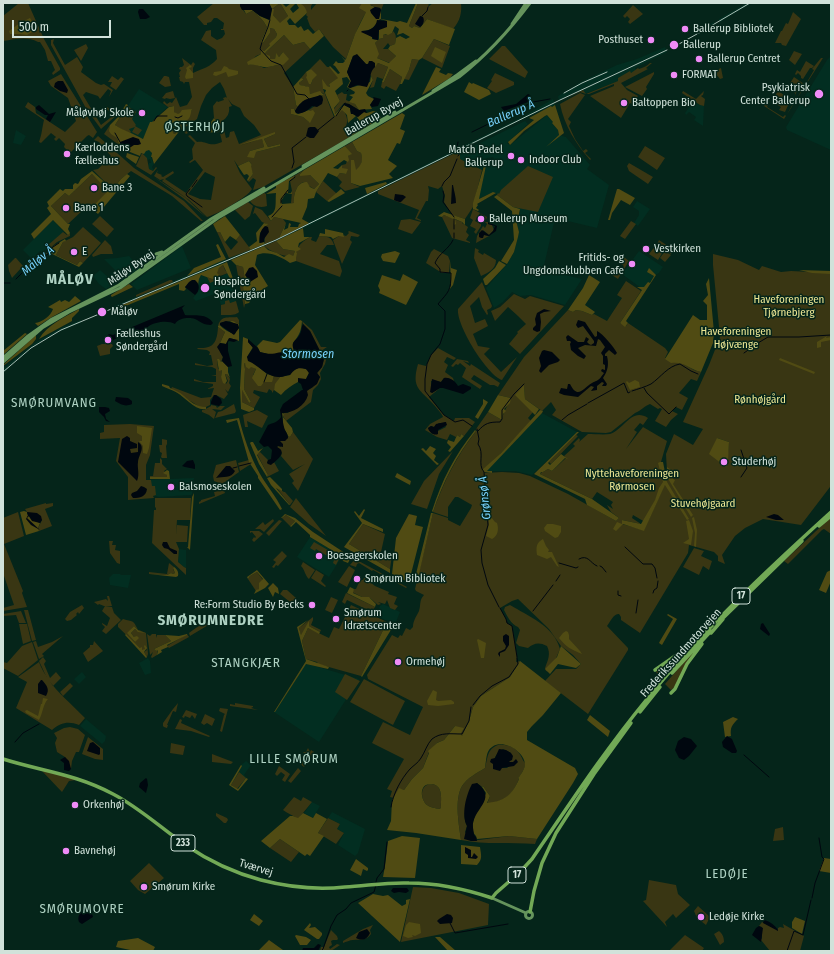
<!DOCTYPE html>
<meta charset="utf-8">
<style>
body{margin:0}
#map{position:relative;width:834px;height:954px;overflow:hidden;background:#05251a;font-family:"Fira Sans Condensed",sans-serif}
canvas{display:block}
.frame{position:absolute;inset:0;border:4px solid #d1e2da;pointer-events:none}
.scale{position:absolute;left:12px;top:20px;width:99px;height:18px;box-sizing:border-box;border:2px solid #d1e2da;border-top:0;padding-left:5px;font-size:12px;line-height:14px;white-space:nowrap;color:#d1e2da;-webkit-text-stroke:3px #05251a;paint-order:stroke}
</style>
<div id="map">
<canvas width="834" height="954"></canvas>
<div class="frame"></div>
<div class="scale">500 m</div>
</div>
<script>
const context = document.querySelector('canvas').getContext('2d');
context.lineJoin = 'round';
function fillPath(path, color) {
  context.fillStyle = color;
  context.fill(path, 'evenodd');
}
function stroke(path, color, width, dash) {
  context.strokeStyle = color;
  context.lineWidth = width;
  context.lineCap = dash ? 'butt' : 'round';
  context.setLineDash(dash || []);
  context.stroke(path);
}
function drawText(font, color, halo, rows, align = 'center') {
  context.font = font + ' "Fira Sans Condensed",sans-serif';
  context.lineWidth = 3;
  context.setLineDash([]);
  context.textBaseline = 'middle';
  context.strokeStyle = halo;
  context.fillStyle = color;
  for (const [text, x, y, turn = 0] of rows) {
    context.save();
    context.translate(x, y);
    context.rotate((+turn || 0) * Math.PI / 180);
    context.textAlign = isNaN(turn) ? turn : align;
    if (halo) context.strokeText(text, 0, 0);
    context.fillText(text, 0, 0);
    context.restore();
  }
}
const built = new Path2D(`
 M747,3H752L720,22L719,19Z
 M714,22L715,25L700,33L697,30Z
 M665,47L667,52L635,68L636,70L634,72L631,73L630,72L618,79L619,81L585,94L582,90L559,101L558,96L583,81L617,65L637,59Z
 M831,56V150L787,130L786,127L827,60Z
 M139,89L168,107L154,119L143,139L115,125Z
 M553,99L555,105L552,107L551,106L523,119L296,232L230,260L229,258L275,239L522,117Z
 M693,101L704,106L703,126L694,120L696,117L689,112L686,115L685,113Z
 M547,115L553,122L552,123L558,130L559,135L566,137L590,165L587,169L609,185L597,228L555,218L543,270L582,279L565,305L531,295L520,296L512,292L503,302L494,308L486,288L507,264L514,252L519,232L517,224L520,209L513,207L494,192L478,199L486,166L494,158L493,157L487,158L482,170L460,159V153L525,121L528,124L507,143L510,145Z
 M16,130L26,136L21,145L13,143Z
 M147,150H149L152,153L151,157L154,164L152,167L154,170L153,171L149,169L148,165L149,163H151L150,159L148,160L144,155V152Z
 M637,201L650,209L638,226L634,223L639,215V211L633,207Z
 M53,220L64,232L42,253L40,251L32,259L23,250Z
 M182,246L191,268L137,290L131,284Z
 M639,251L663,267L659,273L655,275L645,291L622,274Z
 M129,256L140,268L126,278L106,289L99,284L93,276L100,270L108,277L115,270L104,259L117,258Z
 M226,259L227,262L209,270L115,308L114,306Z
 M228,273L233,285L236,301L235,302L221,305L217,293L196,301L193,298L198,292L199,279L201,275L209,278L210,282Z
 M81,320L82,322L56,333L37,344L18,359L3,373L4,368L36,342L65,326Z
 M542,413L577,432L532,475L515,471H486Z
 M194,478L192,494L191,495L159,497L153,495L146,480Z
 M310,537L340,555L341,558L329,577L297,557Z
 M179,549L186,550V568L184,567L178,562Z
 M113,574H120L121,575H131L128,588L110,585L109,578Z
 M383,604L400,612L396,622L385,620L376,615L380,606Z
 M148,658L150,661L151,673L145,675L139,663Z
 M305,663L359,679L319,742L274,712Z
 M82,672L86,677L79,684L74,679Z
 M86,719L106,736L105,741L102,744L80,726Z
 M246,761L251,765L244,775L247,778L238,790L230,785L241,765Z
 M312,802L320,806L313,818L304,813Z
 M332,812L365,829L358,853L355,856L338,845L344,833L337,829L340,824L328,818Z`);
const green = new Path2D(`
 M19,3H28L44,39L60,68V70L53,75L52,73L55,70L51,61H48L45,50L40,42H38C27,36 16,39 3,41V16Z
 M214,3H240V6L246,14L252,11C259,15 263,20 267,27L261,41L263,43L270,33V28L274,29L277,34L276,37L270,44V45L261,54L256,56L248,65L255,64L264,68L281,64L283,52L279,57L276,54L275,60L270,59L265,54L266,52L284,35L293,45L304,42L310,49L284,73L293,87L296,105L298,107L295,111L294,109L291,114L303,117L309,122L310,112L309,110L323,100L322,96L324,94L321,92L310,94L306,86H303L300,85L299,83L304,79L301,78L306,72L311,84L313,79L311,69L309,70L320,59L327,67H329L339,78L329,84L330,87L323,86V89L334,117L342,109C347,115 349,121 345,128L350,137L263,187L253,190L256,180L253,178L249,182L248,181L253,174L250,166L252,165L249,161L238,166L234,160L240,173L252,189C248,197 216,215 207,217L189,200L162,181L164,179L160,180L154,176L158,170L157,173L162,175L161,176L163,177L173,171L174,173L165,179L186,193L203,170L195,160L190,163L189,162L193,159L192,149L195,143L188,136L190,135L197,142C206,140 209,148 222,142L220,133L224,130L226,138L229,137L230,132L234,131L239,144L261,135L254,125L244,116L240,108L232,104L228,99L232,106L229,107C230,113 227,118 222,121L224,129L216,133L220,125L214,118L213,106L217,101L218,102L224,100L223,98L226,97L227,98L224,89L220,82L212,88L206,95L201,106L197,119L184,128L188,133L186,134L181,129L180,124L175,134L173,133C171,122 182,118 191,112L192,109L177,115L174,112V106L168,107L163,103L164,101L167,104L170,102L172,103L176,97L180,107L187,105L192,97L189,82H185L184,84L183,82L180,81L179,77H180L179,73L181,70L179,69L180,67H182L184,65L182,58L191,65L193,62L195,64L193,68V73C204,68 210,67 217,59L216,50L201,40L206,31L211,30V36L217,40L222,38L225,34L224,30H221V29H223L224,23L217,18H214L211,22L207,23V25H204L197,17ZM275,134L264,139L268,147L280,144V146L256,152L250,151L264,147L262,138L239,146ZM205,172L215,177L211,200L200,199L188,194Z
 M280,3L288,16L280,24L273,15L272,9Z
 M299,3H313L311,6V10L317,3H384L381,10L380,8L375,7L371,5C359,21 353,40 346,59L333,47L319,29L315,32L310,26L307,18L308,17L306,15L307,13Z
 M418,3H429L428,7L433,3H461C462,13 460,21 453,29L427,19L423,24V17L420,16V27L422,26L420,28L414,26L412,28L409,26Z
 M633,5L643,14L630,24L628,22L630,19L627,16L625,18L623,16Z
 M793,12L801,19L786,46L782,45L781,43H775L781,31H782L786,23L788,24Z
 M393,31C397,35 396,39 395,44L390,46L388,43L383,49H388L396,56L390,63L377,58L375,43L379,39L383,38V35L392,33Z
 M54,39L53,43L65,65L77,57L83,67L81,72L96,83L101,85L104,84L113,90L109,97L111,91L108,89L100,99L98,96L86,92L83,95L101,125L114,115L106,109L107,107L118,114L101,129L87,110L51,45V40Z
 M434,39L450,46L442,68L422,58Z
 M86,44L88,48L81,61L74,50Z
 M502,46H505L528,72L525,78L489,59Z
 M794,51L802,54L795,65L789,60Z
 M821,58H823L784,119L764,106L766,103L768,105L767,107L783,117L785,115L786,116L794,102L790,101L785,112L779,110L781,107L776,104L775,105L776,101L773,99L778,91L793,101L797,99L803,87L800,85L795,95V93L787,88L794,77L804,84L807,82L814,70L812,69Z
 M412,59L419,60L409,80L404,79L409,70Z
 M806,61L814,66L812,68H810L803,79L801,78V76L798,73L796,75L795,74L797,70L800,72Z
 M378,63L388,67L383,79L377,77L374,87L370,88L373,80L370,74L372,69Z
 M650,63H652L646,68L648,69L621,83L627,90L638,96L632,104L630,103L621,118L590,96L614,86V84L589,94H586L580,92L559,102L583,90L586,94L618,81V78L630,71L631,73L638,68L639,69C644,67 647,66 650,63Z
 M721,68L723,78L720,79L715,73L714,74L712,73L711,76L710,73Z
 M390,69L402,77L400,84L396,91L386,86L384,89L381,87L382,82H384Z
 M654,72V74L646,87L647,89L642,96L625,87Z
 M495,73L514,82V85L496,93L487,88L492,81L491,80Z
 M61,74L97,132L93,138L89,135L87,136L70,153L64,147L65,144L59,138L56,141L54,139L56,137L51,133L41,143L39,142C42,134 42,128 44,120L25,107L28,102L35,107L36,113L65,132L76,121L68,98L51,86L48,81Z
 M112,76L118,80L121,77L124,79L116,90L110,86L112,82H108Z
 M164,76H166L169,77L171,86L165,87L159,83Z
 M173,91L175,98L170,99L166,98L165,99L162,98L166,93Z
 M683,91L696,99L704,91L703,95L701,96L705,99L704,106L700,105L682,93Z
 M342,92L344,94H347L346,100L355,104L359,110L349,104L344,103L334,115V109L340,101L337,95Z
 M580,93L585,95L568,119L571,122L569,126L575,139L583,151L586,149L588,151L585,153L591,159L590,160C576,144 564,125 560,104Z
 M129,106V107L136,112L132,119L136,125L135,126L142,130L138,135L132,132L135,127L129,129L131,132L130,133L124,131L115,125L127,107Z
 M110,125C109,134 113,133 117,138L119,145L104,134Z
 M98,136L134,168L184,201L203,221H201L172,196L131,171L121,179L111,191L110,187L93,170L98,169L111,156L99,142L94,140Z
 M352,142L357,151L361,153C366,170 352,167 351,183L360,187L345,191L339,186L342,182L337,177L340,173L346,174L342,168V165L346,164L348,156L351,154L345,146Z
 M645,146L665,158L657,170L638,157Z
 M142,153L147,158L149,169L153,171L156,167L157,168L151,175L136,166Z
 M455,153H460V159L482,170L473,207L465,219L452,215L444,202L445,196L442,186L438,189L428,186L429,190L428,201H426L417,218L421,220V221L415,219L419,210L378,194V191Z
 M629,163L653,177L648,184L629,171L627,166Z
 M528,166L553,177L538,212L513,207L497,195L498,193L499,194L501,190Z
 M304,170L300,174L310,175L319,184L314,189L303,182C296,186 293,195 294,203H291L292,191L290,181L295,178L294,176Z
 M92,174L109,191L91,208L90,207L86,211L84,209L68,224L51,206L65,193L69,196Z
 M154,177L186,198L207,218L183,198Z
 M323,181L337,194L327,201L316,192Z
 M264,193L266,194L267,206C261,208 254,207 250,201Z
 M248,202L253,206L250,216L245,220L235,210Z
 M255,207L262,210L271,221L274,217L283,219L286,223L279,238L265,244C264,240 266,228 267,224L262,222L255,213L253,214Z
 M473,209L487,217L486,220L479,217L481,214L480,213L475,221L481,224V226L476,234L474,232L476,229L470,226L473,220L470,218Z
 M444,215L462,222V223L468,227L466,232L469,235L466,240L470,242V243L452,238L442,217Z
 M100,216L114,229L107,237L92,224Z
 M410,219L421,222L412,234L398,229L401,220Z
 M631,221L636,224L625,239L620,236Z
 M485,222H488V224L492,225L494,230L489,235L483,230L484,235L489,236L476,243L477,236L483,226L485,228L487,224Z
 M83,227L101,243L83,263L80,261L77,265L56,255L63,242L73,237Z
 M349,231L360,235L358,237L351,236L350,240L352,242L342,264L333,240L339,236H344L343,235L346,236L349,233L348,232Z
 M63,232L67,235L70,233V236L57,242L48,250L47,246Z
 M217,232H220L225,242L231,250L238,242L236,240L240,235L249,247L250,250L229,258Z
 M319,236C328,237 331,236 334,245H327L320,254L339,261L342,271L340,277L296,261C294,249 300,243 310,237H312L311,240L316,242Z
 M105,240L111,246L113,254H101L93,257L92,255Z
 M659,240L674,250L671,254L657,244Z
 M276,241L283,249L295,251L293,256C282,257 272,252 264,246Z
 M656,245L664,250L658,260L649,254Z
 M475,248L479,250L478,252L483,255L484,253L496,260C496,269 488,273 481,276L474,258Z
 M434,249L448,256L450,261L449,273H442L426,263L431,252Z
 M665,251L671,255L665,262L660,258Z
 M46,253H48L28,269L27,268V264L29,262L37,260Z
 M713,254L738,260L759,270L762,266L781,272L791,271L831,273V483L830,487L801,525L763,519L745,528L735,536L722,555L725,564L718,561V556L714,552L689,545L688,553L640,633L621,620V617L619,614C613,614 611,621 607,626L628,648V650L588,714L545,681L556,669H576L581,664L573,655L561,646L549,629L518,599L512,601L500,608L506,619L507,623L512,626L517,656L516,662L520,661L510,677L481,696L473,707L469,721L462,737L461,733L455,726L444,740L437,743L429,752L423,768L412,779L404,790L399,789L394,798L390,797L392,791L387,789L404,759L372,743L383,722L410,735L423,707L368,679L367,675L392,635L398,638L400,635L402,636L406,628L410,630L413,627C413,621 416,617 419,611C421,605 419,600 424,595L416,591L415,589L433,513L448,518V520L460,526L471,508L472,505L458,497H455L448,507V517L433,512C444,481 456,457 476,431H477L476,429L488,412L502,420C503,411 508,406 511,398L498,395L524,357L568,310L573,312L576,310L582,311L592,315L594,314L607,321L622,298L617,295L626,281L641,291L620,323L626,326L628,323L665,348L668,352L665,358L680,362L694,370L701,372L697,381L691,379L679,393L688,398L682,410L676,407L672,411L678,414L671,420L666,427L655,421L662,409L660,408L658,409L650,404C644,406 641,411 635,413L611,432L606,433L582,432L552,415L556,410L551,402L542,411L525,399L524,386L516,395L533,412L528,418L531,421L501,453L483,470L485,473L502,472L519,473L530,476L568,494L616,521L619,518L611,512L607,505L613,509L611,505L613,502L597,492L592,499L540,474L542,472H543L548,469L552,471L566,458L564,456L575,446L573,444L579,438L580,440L579,442L588,434C594,434 604,435 610,434C624,430 631,407 648,418L643,425L640,423L634,430L637,432L626,449L643,427L667,441L661,462L664,482L645,522L633,515L632,518L641,524L622,520V524L644,530L665,484L667,472L666,454L674,434L693,445L703,429L683,422L709,365L720,337L713,265ZM717,438L729,442L727,464Z
 M624,257L629,261L618,279L612,275L619,266L622,268L624,266L620,263Z
 M15,258H16L23,266L12,278L9,271L8,265Z
 M223,265L225,270L228,273L220,276L219,279L210,283L207,277L212,279L219,268Z
 M236,265L243,267L245,281L243,287L245,304L244,308Z
 M170,280H172L173,282L136,297V295Z
 M482,282L492,306L491,308L487,310L488,314L487,315L482,307L479,297L470,306L475,323L485,319L488,326L473,334L478,346L490,348L484,354L501,372L517,357L502,380C487,375 456,325 458,309Z
 M514,294L525,299L530,296L564,306L520,354L509,344L518,333L517,332L526,324L518,316L508,307L495,321L491,311L500,307Z
 M229,300L230,303L236,301L239,312C235,316 227,315 221,315V305L225,304V301Z
 M237,317L239,320V324C232,320 227,321 220,323V325L218,326C221,315 228,318 237,317Z
 M302,321L312,330L321,347H327L321,351L324,359L327,356L325,364L320,373L321,379L318,385L313,390L311,402L286,421L283,416L284,414L283,413H288L308,389L312,388L320,377L317,373L322,367L324,359L310,331L303,324Z
 M218,327L225,332C221,342 216,346 223,357L221,362L217,359L218,369L222,370L221,377L226,384L228,381L227,384L228,381L225,374H227L230,379L229,383L231,386L228,392L225,389L228,394L224,399L216,395H214L210,400V405L206,407H200L171,389L172,387L201,398L211,397L214,388L207,389L213,386V384L194,381V379L203,382H216V376L211,375H216V369L212,367L195,365V363L207,366L213,365L211,355H209L210,352L207,350L197,349L198,348C214,349 217,342 218,327Z
 M102,344H112L113,346L110,349V354L100,356L97,346Z
 M438,348L456,358L454,360L447,357L444,362L448,365L445,372L453,378L454,381L448,378H444L441,382L431,381L432,393L440,388L429,397L444,415L454,421L455,418H469L475,422L464,436L461,434L460,437L457,435L456,437L450,434L447,440L437,437L425,430L430,424L443,417C441,412 438,410 435,406C420,389 411,389 418,364L426,366L431,355ZM439,423H444L446,427L432,434L428,428L431,426L434,427Z
 M457,359L468,361L469,363L463,361L470,366L471,364L500,383L498,387L494,385H490L474,375L471,379L482,386L480,389L462,377L466,368L460,363L458,365L456,364L453,367L451,366Z
 M245,363L256,369L253,375L263,382L273,379L274,376L280,377C276,382 275,390 272,393V391L269,389L267,393L254,390L253,393L260,397L254,408L242,402V389L249,403L251,402L244,389L245,370L244,364Z
 M234,404L236,411L235,413L215,418L218,412L222,411Z
 M211,405L216,406L217,408L220,406H225L221,410L212,409L216,412L214,419L209,415L202,412V410L210,409L204,410L211,406Z
 M257,410L268,416L262,428L247,421L248,427H245L243,415Z
 M130,424L154,426L150,455L146,465V480H151L152,486H155L156,495L153,496L154,498L128,500V477L116,461L120,438L100,439V433L104,432V425Z
 M293,432L313,459L298,491L292,483L294,481L289,474L305,464L293,470L281,456L282,453L277,447L278,446L281,447L280,441L288,438V436L290,437Z
 M576,435L578,436L551,464L549,462Z
 M162,439L167,440V444L166,446L167,458H162L161,457L162,453L160,452L159,445H162Z
 M453,451L439,474L427,509L411,504L424,481Z
 M260,452L268,460L267,463H274V462L279,471L267,477L268,475L257,454Z
 M160,458L162,460V464L167,469L164,471L167,475V477H150V476H153L155,463H160Z
 M236,460L239,472L222,484L214,481L213,476L216,465Z
 M249,460L251,464L240,471L238,463Z
 M276,487L284,492H285L293,501L290,505Z
 M224,490L225,493L199,504V502L201,501V500L215,496L214,492Z
 M155,498H191L190,520H177L176,535L177,525L188,526L187,542H176L179,549L178,562L184,567L186,568V575L152,543L154,510H156V508L155,507Z
 M296,498L326,536L309,524L290,507Z
 M46,503V504L53,503V506L45,509L52,526L39,531L38,528L42,520L27,512L25,509Z
 M18,512L24,536L4,544L23,591L22,593L27,607L3,611V608L14,605L3,573V518Z
 M286,515L295,521L290,526L282,518Z
 M831,517V534L824,529L822,530L788,564L784,561Z
 M273,519L274,521L264,532L260,529H255L263,522L265,525Z
 M279,520L282,521L269,536L266,533Z
 M363,524L385,534L381,552L392,555L390,569L349,544Z
 M250,531H259L263,534L254,542L252,540L254,537L255,538L256,537L252,532L250,533Z
 M109,541H113L112,545H116L115,550L120,551V564L117,563L110,553Z
 M314,542L340,557L336,565L333,563L334,560L316,549L315,551L310,548Z
 M694,548L704,551L701,556L712,561L709,570L703,566L699,575L683,567Z
 M282,551L287,556L278,566L276,565L274,568L272,567L276,562L273,560Z
 M355,559L407,587L406,588L373,570L372,571L359,563L357,564L356,567L350,565Z
 M303,562L315,570L309,579C305,576 305,570 301,566Z
 M169,563L174,567L173,569L175,573L173,574L171,573L167,575L149,574V572L167,574Z
 M349,566L355,570L347,587L338,582Z
 M316,570L324,575L321,581L326,586L325,587L311,578Z
 M257,572L263,580L259,584V589L256,591L248,579L250,576Z
 M364,578H365L375,586L389,592L388,594L397,597L394,604L398,606L395,610L390,608L387,600L385,604L378,602L381,604L378,605L370,598L362,597L352,592L354,589H356L360,580H363Z
 M283,590H287L296,598L293,602H290L280,594Z
 M346,593L375,607L372,612L347,600L345,604L342,602Z
 M107,596H109L112,606H104L99,604L98,605L94,602L106,599L108,601Z
 M331,597L338,600L332,613L325,610Z
 M82,605L84,608L79,614L78,612L76,614L77,615L71,620L67,621L65,619L70,612Z
 M351,605L387,622L361,676L318,664L317,662L306,659L302,641L308,628L329,638L334,627L339,629Z
 M510,605C528,616 554,626 560,649L550,672L546,671L545,668C548,660 551,654 547,646C539,642 534,643 528,648L519,646L516,643L520,630L518,627C511,624 507,616 504,610L505,607Z
 M105,606L112,607L114,613L121,620L106,634L102,631L105,627L102,624V623L107,626L110,618L102,611Z
 M24,610H28L36,640L32,641Z
 M21,611L26,623H19L16,615L3,616V614Z
 M218,617L220,618L190,636L189,633C198,626 208,620 218,617Z
 M313,617V620L311,625L321,630L320,632L309,626V623L301,636L299,628Z
 M123,619C133,622 133,619 138,630L134,626L128,633L135,642L136,637H134L131,633L135,629L137,631L139,630L146,633L148,654L147,657L144,652L147,650L145,647V650H142L118,627V624Z
 M19,624H27L31,641L23,644Z
 M147,634L150,636L152,634H156V638L157,635H165L171,641L154,649L156,651L159,649L157,652V655L152,658L151,657L153,652L150,655Z
 M187,634L189,637L169,648L167,646Z
 M63,636L42,654L44,656L39,659L33,642L36,641L38,647L52,642Z
 M699,637L661,679L657,675L656,670Z
 M94,641L103,651L88,662L83,653L90,647V645H93Z
 M32,642L38,660L18,676L3,668V662L7,663L22,646Z
 M699,645L676,686L671,690L665,684Z
 M43,657L46,661L44,664L50,678L56,672L61,678L53,686L46,676L39,661Z
 M39,662C48,686 68,700 85,718L79,725C69,721 61,722 52,730L16,708L27,682L18,677Z
 M345,674L360,681L347,700L335,692Z
 M364,679L405,701L393,725L350,702Z
 M70,683L73,686L63,696L60,692Z
 M178,703L176,712L173,711L167,725H168L167,728L164,727L163,726V723L173,709Z
 M235,703L253,706V707L251,708L258,710L230,706V704L235,705Z
 M220,708L228,709L222,732L220,731L224,715L225,714L219,711Z
 M186,710L197,714L195,719L192,715L190,718L185,716L184,718L182,717Z
 M205,714L215,719L212,726L207,723L204,725L201,723Z
 M180,719L182,720L181,723L210,736L209,737L191,731L175,729Z
 M70,727L78,729L85,735L79,752H76L72,761L71,769L65,757L57,752L55,743L57,738L54,733L64,728Z
 M88,737L103,749V760L95,759L82,754Z
 M171,743L185,746L183,755L170,753Z
 M498,745C509,744 517,748 522,758C522,759 525,763 525,763C526,767 521,775 518,778L519,779C512,796 505,801 487,804L490,796L483,786L482,787L477,783C471,796 460,812 467,826L465,832L471,841L509,836L537,839L535,844C510,842 486,845 461,840C459,825 454,800 462,786C467,778 477,773 485,768C488,757 487,749 498,745ZM503,749L511,753L509,762H513L507,768H502L493,766C493,758 497,753 503,749Z
 M308,748L310,752L311,750L314,752L304,767L299,763L305,754L303,752H306Z
 M212,754L233,762L231,764L212,762Z
 M279,766L290,774L285,782L282,780L285,775L281,772L277,776L275,774Z
 M298,768L301,771L291,783L288,781Z
 M42,771L60,774L76,780L69,781L62,792Z
 M239,772L246,778L237,789L231,785Z
 M433,784C443,787 441,798 441,807L440,809C435,808 431,808 427,805C422,801 419,789 427,785C428,784 431,785 433,784Z
 M294,797L301,801L303,797L312,802L298,819C293,815 288,814 283,810Z
 M216,813L227,818L228,820L226,823H224L216,816Z
 M328,818L340,824L337,829L344,833L336,844L318,833Z
 M783,827L784,840L773,841L775,829Z
 M280,839L299,852L291,862L270,848Z
 M149,863L164,878L145,894L138,890L130,881Z
 M649,880L676,885L678,894L690,905L676,918L673,914L665,922L667,927L643,901L646,900Z
 M413,887L431,888L459,893L489,904L488,925L401,942Z
 M698,906L710,917L706,925L697,918L694,911Z
 M762,922L778,930V928L780,927L784,928L783,924L804,936L800,951H770L761,940L762,938V927L759,926Z
 M373,925L370,930L371,934C366,941 361,939 353,940C350,940 346,942 343,943V941L363,929Z
 M331,930L337,936L338,939L337,940H333L331,941L332,945L329,947L330,949L337,944L340,945L331,951H320L321,947H324Z
 M719,931C723,934 724,938 724,942L720,945L714,934Z
 M685,935L704,948L702,951H669Z`);
const forest = new Path2D(`
 M269,3H282L286,7L291,3H293L295,4L290,9L293,13L299,8L296,3C302,3 306,7 307,13L295,24L290,18L287,21L289,25H295L298,28L301,26L304,31L308,29L313,34L319,29L324,36L310,49L304,42L293,45L284,35L266,52L265,54L270,56V59H275L276,53L279,57L283,52L289,59L283,65C276,64 270,68 264,67C257,66 256,64 248,65L247,62L261,54V50L264,51L270,45L269,44L276,37L277,34L274,29L270,28V33L263,43H261V41L267,27C263,20 259,15 252,11L246,14L244,10H252L260,16L269,20L272,9ZM280,3L288,16L280,23L273,15L274,9H272Z
 M362,3H371L370,5L375,7L372,9L379,18L381,10V19L397,22L400,21L407,23L416,3H418L409,26L412,28L414,26L420,28L427,19L455,29L449,45L434,39L422,58L419,60L412,59L409,70L402,84H400L402,77L390,69L384,82H382L388,67L378,63L375,67V63L366,64L357,55L353,56L347,72L351,81L348,87L350,88L370,82L371,76L373,80L366,93L368,96L374,99L370,105L372,109L359,110L355,104L349,102L353,97L349,95L354,94L355,92L347,87L350,81L347,77L342,78L343,84L335,91L340,101L334,108L335,114L344,105L350,108L351,114H353L356,116L348,123L347,115L342,110L335,117L325,93L326,90L323,89L322,79L327,86L330,87L329,84L338,78L329,67L330,66L338,74L340,73L335,66L333,65L336,61L338,63H343L345,61L341,56L345,60L346,59L355,34L366,12L359,8ZM380,19L387,21V23L379,30V39L383,38V35L386,34L388,35L392,33L395,26L399,29L397,35L403,33L410,37L406,39L400,36L396,38L395,44L390,46L388,49L396,56L389,63L377,58L379,54L375,43L378,40L372,39V37L362,31C372,31 375,26 380,19Z
 M30,18L35,27L32,32L27,35L19,34H10L9,31L20,23Z
 M435,47L446,52L442,63L431,56Z
 M190,65L192,67L189,68L193,73V78L186,79L185,77L187,70L186,68Z
 M224,66L227,67L229,69L238,71V74L236,75L228,77L226,72L216,76L213,75L214,72L221,71Z
 M436,67L441,69L439,72L446,75L448,73L453,74L450,78L422,95Z
 M311,69L317,75L313,79L311,84H309L306,77L307,76L306,72L309,70Z
 M301,78L304,79L299,83L300,85L309,87L310,94L320,91L324,95C315,98 303,98 298,107L296,105L293,87Z
 M469,82L472,84L473,83L489,90L491,94L479,100L464,92Z
 M126,104L128,105L115,125C124,131 133,133 143,139L150,122H152L169,107L174,106V112L178,114L180,113L182,110L192,109C190,115 191,119 184,122L180,120C173,124 172,126 173,133L175,134L177,131L176,128L180,123L181,129L154,164L152,157H151L152,153L149,150L146,151L144,154L141,153L140,156L125,150L119,145L117,138L111,134L109,131L110,125L118,117Z
 M555,105L564,133L546,147L559,135L558,130L552,123L553,122L547,115L545,116L524,131L510,145L508,142L534,120L529,118L551,106L552,107Z
 M291,109H294L296,113L298,114L309,110L310,111L313,110L315,113L310,123L303,117L291,114Z
 M373,111L378,112L381,118L351,136L357,126L361,123L357,117L364,112L367,113Z
 M402,113L405,115L400,129L405,131L400,144L397,143L388,160L397,166L389,174L393,178L360,186L351,183V160H354L356,170C362,164 363,161 361,153L357,151L352,142Z
 M214,118L222,129L216,132V133L208,132L205,130Z
 M275,132V134L264,139L268,147L280,144V146L256,152L254,158L247,157L250,151L264,147L262,139L239,145Z
 M345,146L352,154L348,156L349,160L348,162L344,160L333,168L338,169L342,165V168L348,169L346,174L340,173L337,177L328,173L316,192L314,198L308,199L307,207L302,219L309,223L279,238L286,223L284,230L288,228L289,223L291,224L290,227H298L299,224L301,223L274,217L271,221L268,216C278,213 275,203 276,193L266,194L276,188V185L294,176L295,178L289,181L288,193H291L292,191V194L286,193L281,201L282,204L294,203C293,195 297,181 307,182L310,187L314,189L319,184L310,175L300,176V174L304,170Z
 M127,153L139,157L136,164L126,157Z
 M249,161L252,165L251,166L253,174L248,181L247,180L249,176L247,174L244,175L238,166Z
 M484,166H486L479,199L493,192L496,193L477,204L478,205L476,208L479,210L478,211L473,209V203Z
 M92,171L110,187L111,191L121,179L127,174L130,176L98,214L91,208L108,191L92,174L69,196L65,193L51,206L68,224H70L68,229L70,233L68,235L53,220L34,239L31,234L51,214L47,208L49,206L47,202L60,189L63,191L65,189H73V185L75,183L78,184L81,179Z
 M386,182L387,184L367,194L365,188Z
 M341,189L345,193L329,202L327,201Z
 M617,189H619L635,198L630,205L621,200L612,213L610,220H608Z
 M497,195L513,207L520,209L517,224L519,232L518,237L514,252L507,264L501,261L514,240L512,211L494,197Z
 M444,212L465,219V225L462,222L455,219L456,224L454,225L453,219L444,215L442,217L438,216Z
 M225,216L240,235L236,240L230,236L225,242L220,232H217L213,224Z
 M264,223L268,224L260,233L259,243L264,242L265,244L250,250L249,247L257,241L256,233Z
 M303,228L304,237H310L299,243L298,247L301,249L296,252L297,253L296,258V261L290,263C282,257 267,250 257,255L255,265L268,286L255,294L249,303L245,304L243,287L245,281L243,267L236,265L231,260L264,246L268,250L277,253L284,257L289,254L293,256L295,251L283,249L276,241Z
 M325,229L343,233L344,237L339,236L333,239L331,237L319,236L320,233L325,234Z
 M65,239L66,241L63,242L56,255L77,265L80,261L83,263L79,267L48,252L52,247Z
 M218,244L226,259L187,276L194,268L221,257L216,245Z
 M395,251L400,253L395,263L383,261L381,257L382,254Z
 M450,261L451,268L457,270L453,285L449,290L451,285Z
 M499,261L506,265L487,285H485L483,279L495,268Z
 M227,262L235,284L233,285C230,278 226,271 223,265L219,268L217,273L219,275L217,278L212,279L201,275L199,279L198,285L197,282L185,287L186,289L184,291L179,290V284L116,310L115,308Z
 M649,268L656,275L626,321L628,323L625,327L620,323L642,290L637,287H644L648,282L650,283L654,276L647,272Z
 M799,270L831,271V274L812,273Z
 M403,274L418,282L406,305L379,293L380,290L378,286L382,275L400,281Z
 M589,275L600,282L585,305L595,312L592,315L582,311L576,310L573,312L568,310L583,288Z
 M709,278L714,332L713,343L701,372C689,369 684,361 671,363L665,359L693,315L700,320H707V305L703,301L708,295L706,284Z
 M129,284L133,287L112,297L111,296V295Z
 M75,296L81,301L52,317L38,326L35,323C42,322 51,316 53,309L48,307L60,300L61,302L65,300L69,302Z
 M79,309V311L72,318V321L39,339C47,325 65,317 79,309Z
 M300,320L302,321C301,331 300,334 293,343L294,354H268L260,352L257,346L263,340L277,343L280,342Z
 M230,321H233L239,324V341L230,338L228,340L226,344L220,343L225,332L218,327V326L220,325C223,329 230,333 235,334L236,331L239,328L238,325L233,323Z
 M25,333L27,334L3,355V351Z
 M36,335V339L32,344L3,366V365Z
 M827,336L826,338L831,337V340L821,342V347L817,348V342Z
 M243,337L248,339V342L253,347L247,357L267,374L274,376L272,382H264L261,386H258L252,378L256,369L251,367L249,369L246,367L245,363L244,364L245,369L244,389L251,402L249,403L242,390V402L254,408V410L249,412L241,409L240,388Z
 M780,358L815,372L814,374L779,360Z
 M217,359H219L221,362L222,361L228,367V372L230,378L227,374H225L227,381L225,384L223,383L221,377L222,370L219,371Z
 M300,367L308,370L309,373L306,379L298,380V382C292,385 286,389 281,395L274,390L275,384L280,377L290,375L292,371Z
 M635,380L639,382L640,387L630,390L626,382L627,381L629,383Z
 M162,384L169,386L170,388C174,390 180,392 184,396C190,401 196,407 206,407V409C195,411 185,397 176,392C172,390 166,388 162,386Z
 M524,385L525,399L539,409L535,415L515,395Z
 M498,395L511,398L510,403L504,409L506,411L503,414L502,420L488,412Z
 M483,399L488,402L478,419L475,417L483,404Z
 M540,410L543,411L542,413L487,471H492V473L484,472L482,470L501,453Z
 M282,413L284,414L283,417L292,428L293,432L290,437L288,436C287,433 284,429 283,426C283,422 283,417 282,413Z
 M239,418C244,438 250,456 260,474C267,486 276,496 282,509L280,510L258,478V476L249,462L237,420L227,423L226,420Z
 M137,426L152,428L149,448L147,454L143,453V446L139,441H142V436L137,433Z
 M475,430L476,431C456,456 443,482 433,512L432,511C442,480 454,456 475,430Z
 M577,432H579L548,463L550,465L561,454L568,459L565,458L552,471L548,469L543,472H541L540,474L592,499L619,518L616,521L587,505L585,499L534,474Z
 M461,434L464,436L450,452L448,451L451,447L447,443L448,440L454,442L457,435L460,437Z
 M717,438L729,442L728,462L726,467L709,454Z
 M251,442H253L258,451L263,448L257,455L268,475L267,477L259,464L250,443Z
 M430,446L436,449L433,453L436,456L434,460L439,464L437,465L421,449L423,448L426,451Z
 M660,462H663L667,482L689,519L687,520L665,485L644,531L623,524L616,531L613,529L617,522L622,524V520L641,524L655,500L659,488L663,482L658,463Z
 M667,467L671,470L668,476L675,480L673,484L693,515L691,517L667,477Z
 M167,470L169,471L170,479H150V477H167V475L163,473Z
 M397,473L411,481L410,485L395,477Z
 M270,477L282,489V491L276,488L290,505H289L271,485L267,478Z
 M194,493L190,550L187,547H188L192,497Z
 M364,509L365,510L361,518L383,529V532L363,524L349,544L390,569V573L344,547L362,523L354,512L355,511L359,516Z
 M24,511L27,512V514L31,519L40,523L38,528L39,531L26,535L20,512Z
 M431,513H433L417,583L414,582Z
 M285,514L295,518L313,532L351,557L348,563L343,561L340,555L310,537V535L296,522L291,527L290,526L295,521L286,515L282,518H281Z
 M409,514L417,516L415,525L423,527L411,574L408,582L392,574L396,538Z
 M491,517L495,522L497,523C499,529 498,536 492,539L486,536L489,524L488,518Z
 M694,517L697,530L696,547L694,546L695,533L692,518Z
 M689,520L693,531L691,545L683,543L689,539L686,521Z
 M547,524H553L561,526V532L558,537L555,538L545,531L544,528Z
 M543,539L546,546L549,550L548,552H552L559,567L557,566L551,557L547,559L537,555C536,547 536,543 543,539Z
 M174,567C177,569 179,572 178,576L176,577L149,574L167,575L171,573L173,574L175,573L173,568Z
 M257,570L269,584L265,588L254,594L256,590L259,589V583L263,579L257,572L250,576L248,579L247,577Z
 M831,570V581L826,593L819,590L827,572Z
 M273,583L278,588L279,594L275,592L273,597L268,588Z
 M350,587L354,589L353,593L362,597H369L376,604L375,607L347,593Z
 M668,614L677,619L662,645L659,643L660,641L673,619L667,615Z
 M308,620L299,628L301,635L309,621V626L320,632L319,634L308,628L302,641L306,659L329,667L328,669L306,664L275,712H274L306,661L297,627Z
 M387,622L394,625L362,677L361,676Z
 M134,626L139,631L146,633L138,632L135,629L131,633L134,637L137,636L139,638L135,642L127,633Z
 M566,631L568,632L569,635V639L580,651L582,654C572,650 566,647 559,638L563,633Z
 M126,634L140,648L142,647V650L145,649L144,646L145,645L147,648L144,652L147,657L146,658L125,635Z
 M187,634V635L167,645L168,647L161,650L162,652L157,655L158,650L156,651L154,649L171,641L165,635L179,636Z
 M478,639L486,643L484,658H481L477,640Z
 M561,646L581,664L576,668L558,664L550,674L545,669L557,657Z
 M520,661L561,693L543,715L532,726L527,732V740L575,768L578,774L573,783L537,839L509,836L477,839L476,836C466,826 481,804 486,793L482,787L483,786L490,796L487,803C505,801 512,795 519,779L518,778C521,775 525,768 525,764C524,750 499,736 489,750C486,754 486,763 485,768C477,773 467,778 462,786C454,800 459,825 461,840L416,833L387,830L391,821L392,800L399,788L404,790L412,779L423,768L429,753L428,751L437,743L444,740L455,726L464,728L461,733L462,736L469,721L473,707L481,696L510,677ZM433,784C443,787 441,798 441,807L440,809C435,808 431,808 427,805C422,801 419,789 426,785C428,784 431,785 433,784Z
 M433,690L437,692L436,700L438,701L451,700L454,702V704L438,706L428,705L427,701Z
 M43,698L48,699C43,704 43,713 39,720L26,713L25,711L27,710L38,716L41,704H42Z
 M590,715L610,731L608,737L587,720Z
 M733,717L738,719C732,725 730,727 731,736L725,737L723,722Z
 M241,765L242,766L231,785L238,789L246,778L248,779L238,791L229,785Z
 M303,813L313,818L316,813L327,819L318,833L324,836L310,856L307,854L305,856L280,839L270,848L261,841L290,816H293L298,818Z
 M402,836L420,838L415,878L383,877L385,866L388,841Z
 M461,845L480,847C481,855 483,859 477,865L461,864Z
 M824,858L831,859V873L819,871Z
 M356,859L368,868V870L367,871L363,869L361,876L350,870Z
 M373,894L383,896L388,895L402,906L406,904V900L410,899L400,942L358,903Z
 M254,914L263,921L259,926L250,920Z
 M795,917L805,921L802,934L792,928V922Z
 M409,922L420,924L421,933L415,936L412,935L413,937L408,938L403,936L406,925Z
 M310,923L311,925L309,928L315,927L322,933V935L319,939H317L304,930Z
 M296,935L306,937L311,940L307,945H300L295,936Z
 M435,937H440L456,951H448Z
 M138,938L155,947L153,951H135L116,947L118,941Z
 M269,940L283,950V951H258Z`);
const water = new Path2D(`
 M240,3H269L272,9L270,20L260,16L252,10H242L240,6Z
 M375,7L380,8L381,10L379,19H376L371,13L370,10Z
 M139,9H143L150,17L146,19H140L138,12Z
 M420,16L423,17C425,21 423,25 420,27L415,24Z
 M377,20L387,21V27L379,30L378,40L373,39L372,37L361,32L362,31C369,31 376,28 377,20Z
 M357,54L366,64H368L369,61H372L375,63V67C369,72 371,80 367,87L357,85L350,88L348,87L351,81L347,72L353,56Z
 M58,81H63L68,90L67,93L60,91L54,87L55,83Z
 M528,94L530,95L532,98L528,102L504,111L501,107L516,104Z
 M320,95L322,96L323,100L322,104L317,107L312,106C309,110 301,115 296,113L295,111C297,108 298,105 301,103C305,98 314,98 320,95Z
 M373,97L381,99L378,106L372,107L370,105L374,99Z
 M344,103L349,104L359,110L365,109L367,113L364,112L358,117L353,114H351L350,108L344,105Z
 M39,105L49,114L56,112L50,122L46,119L48,115H45L36,109V107Z
 M310,127H315L319,131L314,138H310L306,136L308,128Z
 M133,137L139,139L141,144L138,145H134L128,149L120,145V142Z
 M452,185H453C454,191 456,197 456,203L451,204Z
 M395,194L403,195L406,197C400,202 403,204 394,200Z
 M488,222L497,226L496,231L489,236L484,235L483,238H481L479,237V233L482,230L489,235L493,231L495,226L488,224Z
 M265,226L268,227L269,232L264,239V242L260,243C259,237 260,230 265,226Z
 M253,267L257,271L258,277L250,282L245,275L249,268Z
 M192,280H195C200,284 200,291 195,295L185,287L189,282Z
 M185,305L182,308L185,315C195,316 207,313 213,323L211,325C204,325 201,322 195,319C189,317 178,318 175,324C168,320 155,322 149,326C147,327 146,329 145,331C138,329 116,337 111,342L107,336L109,334L113,335Z
 M544,309L551,311L544,312L540,314L541,322L540,331L537,332L533,330V328L536,325L535,319L537,313Z
 M578,320L585,322L595,337L597,336V331C603,334 614,347 617,353L615,355L609,350L605,354V356H607C609,364 608,371 603,378L607,384L606,386H602L604,383L602,382L597,386V390L591,391L594,387L591,386L578,397L564,395L559,393L561,388L567,389L568,384H570C578,400 583,388 592,383C600,379 598,381 604,373L601,371L602,369L605,370V365L603,364V356L601,353L605,347L600,340L598,339L596,346L585,345L578,348L586,356L584,359L578,356L571,350L570,344L571,342L570,341H567L566,337L568,335L578,342H584L586,337L589,339L587,342L589,344L591,345L594,343V341L583,326L578,328L576,325Z
 M226,321L238,324L239,328L234,335L220,325V323Z
 M303,324L310,331L324,359L322,367L317,373L320,377L317,384L307,391L308,395C305,406 293,413 282,413C282,417 283,423 284,427C285,432 288,433 288,438L285,441H280L283,444V447L278,446L277,447C288,452 277,460 271,465L268,464L267,463L268,460L271,459L272,450L268,446L264,447L259,442L268,425C273,423 278,422 281,417L280,410L283,404L302,390H303L301,384L298,382V378L306,379L309,373L306,369C297,367 295,369 290,375C287,375 283,377 280,377C267,378 259,365 248,361L247,357L253,348L248,342V339L258,348L260,352C273,356 277,352 289,351L292,354H294L295,352C289,341 296,342 300,334C302,331 301,327 303,324Z
 M229,338L238,340L234,342L229,341L228,342V351L232,366L228,367L222,361L223,357L217,347L220,343L226,344Z
 M544,350L552,352L560,360L558,362L549,365L541,373L539,371L541,366L539,358L542,351Z
 M444,378C450,377 455,381 458,386L463,384L471,387V389L463,394L443,388H440L432,393L430,392L432,379L441,382Z
 M214,395H216L221,399L222,403L219,406L211,404V402Z
 M116,397L128,398L132,401V404C125,407 122,405 115,401Z
 M105,407L109,408L110,411L105,414L106,419L110,422L106,421L104,417L99,412V407Z
 M445,422H446L447,425L438,430V434C434,436 429,432 428,428L431,426L434,427L436,424Z
 M127,436L130,438V441L137,444V448L130,449L131,453L138,452V442C146,447 139,454 138,462C137,468 140,474 137,481L118,462L122,439Z
 M193,460L195,465V469L185,467L182,466L187,461Z
 M226,466H230L235,471C231,479 223,476 216,478Z
 M141,486L144,487L147,489C146,497 140,498 133,498L131,495L132,493L137,491Z
 M27,512L37,513L41,516L42,520L40,523L32,521L29,516L27,518L40,530L31,525L26,519L28,515Z
 M774,514L778,515L784,520H776L766,517Z
 M163,542H167L170,548L177,551V554H174L168,549L164,548L162,545Z
 M763,623L770,634L769,636L760,629L761,624Z
 M506,634L509,636V645L505,651L500,653V657L498,654L499,652L505,649L506,646L503,641V636Z
 M41,680H42C47,686 50,689 46,696L38,693V684Z
 M727,736L732,739L737,751L736,753H732L723,747L722,742Z
 M684,737L691,739L697,746L689,756L684,760L679,758L675,750L678,741Z
 M93,742L100,748V754L99,755L87,751L90,743Z
 M499,749L506,750L511,753L513,756L512,760L510,761L509,762H513L516,759L518,762L514,766L502,768L500,771L493,769V764L490,762L491,759L495,758Z
 M65,757L69,761L71,769L69,771L64,770V763L60,760Z
 M146,778L147,779L148,785L146,793L139,787L140,783Z
 M477,783C499,800 471,809 473,828C474,832 473,834 476,837L477,841H471L464,839L467,826C461,815 466,795 472,784Z
 M465,847L471,850V857H472L474,853L478,857L476,859L468,858V855L465,853Z
 M393,888H407L409,891L406,893L399,892L394,893L391,891Z
 M84,911L92,914L93,917L82,924L79,922C77,917 80,912 84,911Z
 M447,914L451,915L453,918L452,923L440,924L437,921L439,919Z
 M764,920C769,921 775,925 778,930V931L763,923Z
 M759,926L763,928L761,942L752,935L756,928Z
 M367,929L370,933C367,940 362,941 356,938L359,932Z
 M318,944L321,945L318,951H302L303,948H314Z`);
const stream = new Path2D(`
 M422,16L427,11L428,7
 M270,20C268,30 262,39 260,49L271,61L281,65L297,94L305,95L309,99
 M347,91L348,90
 M336,116L345,103
 M175,117L178,118L182,116
 M154,121L157,116H167
 M318,130L334,117
 M472,132L533,102L550,99
 M115,133L120,142
 M457,148L458,142
 M458,156L460,153
 M292,168L294,162L292,148L306,137
 M290,181L295,177
 M442,186L444,182L450,176L457,159
 M192,187L197,180
 M190,189L186,194L187,196L202,207
 M443,191L444,195L443,202L454,217
 M281,203V199L288,190
 M272,217L282,206
 M454,219V229
 M454,238V233
 M453,240C449,249 439,253 435,263L440,269V272L451,273C451,291 449,291 438,304L445,311V329L440,344L431,355L427,364L425,379V391L444,415L455,422L463,420L472,426
 M16,279L30,265L35,264L48,254L50,249L59,243
 M4,283H10
 M753,346L768,337H799L831,335
 M744,353L751,348
 M264,382L267,374
 M644,388L647,393L669,414L676,407
 M632,391C638,389 645,387 651,384C661,377 668,366 680,364L691,371L698,374
 M588,403L624,383L628,393L630,392
 M562,420L568,415L587,404
 M477,429L479,439L478,444C485,454 477,464 484,472L488,525L481,550L482,563L488,585L499,607
 M478,431C485,423 489,422 500,422L502,419V410L514,394L524,384
 M239,466L251,463
 M233,468L237,467
 M741,477L747,468L741,450
 M625,547L643,564H652L655,568L657,578
 M579,559C588,554 590,563 597,566
 M559,563L576,568L578,567
 M600,566L602,567L606,572
 M556,581L560,575
 M618,591V595L621,596
 M653,593L654,590L657,588L658,581
 M500,608L506,619L507,623L512,626L517,657
 M533,611L553,585
 M636,613L638,600
 M473,705L480,696L492,686L509,677L518,664L517,658
 M15,742L23,733L39,724
 M744,755L769,777
 M391,807C393,794 401,779 410,769C414,765 418,763 421,758C425,752 427,744 432,739C441,732 451,734 462,734L469,721L471,707
 M376,882L377,878L384,869L387,842
 M812,898L815,883L824,859L822,857L819,838
 M450,923L455,933L508,924
 M321,951L323,949L331,926L337,915L346,909L351,903L374,892L376,885
 M787,951L794,931L803,935L811,900`);
const major = new Path2D(`
 M512,24L526,3
 M433,91L457,75L476,61
 M303,166L395,112
 M156,254L162,252
 M3,358L28,336L52,319L119,285L211,219L264,188
 M3,362L42,328L69,312L120,288L218,218L459,77C487,55 509,31 530,3
 M492,898L526,913
 M525.5 915a3.5 3.5 0 1 1 7 0a3.5 3.5 0 1 1-7 0Z`);
const highway = new Path2D(`
 M819,526L831,516
 M721,620L802,541
 M711,633L723,619
 M655,670L678,654L703,632
 M672,673L711,631
 M671,693L675,689L687,664L702,644
 M640,712L660,687
 M3,759C41,771 76,774 113,794C140,808 162,829 187,846C209,861 235,873 261,880C288,887 317,890 345,887C366,886 387,882 409,883C437,883 465,889 492,898L496,893L520,872L532,859C569,805 605,750 647,699C702,631 766,571 831,512
 M530,912L534,891L542,863L556,833L594,774L631,723`);
const tram = new Path2D(`
 M699,33L750,3
 M679,44L697,34
 M564,93L582,83L607,72
 M3,372L31,348L61,330L276,240L560,100L667,50`);
const markers = [
 [685,29,4,"#ef8bf7"],
 [651,40,4,"#ef8bf7"],
 [674,45,5,"#ef8bf7"],
 [699,59,4,"#ef8bf7"],
 [674,75,4,"#ef8bf7"],
 [819,94,5,"#ef8bf7"],
 [624,103,4,"#ef8bf7"],
 [142,113,4,"#ef8bf7"],
 [67,154,4,"#ef8bf7"],
 [511,156,4,"#ef8bf7"],
 [521,160,4,"#ef8bf7"],
 [94,188,4,"#ef8bf7"],
 [66,208,4,"#ef8bf7"],
 [481,219,4,"#ef8bf7"],
 [646,249,4,"#ef8bf7"],
 [74,252,4,"#ef8bf7"],
 [632,264,4,"#ef8bf7"],
 [205,288,5,"#ef8bf7"],
 [102,312,5,"#ef8bf7"],
 [108,340,4,"#ef8bf7"],
 [724,462,4,"#ef8bf7"],
 [171,487,4,"#ef8bf7"],
 [319,556,4,"#ef8bf7"],
 [357,579,4,"#ef8bf7"],
 [312,605,4,"#ef8bf7"],
 [336,619,4,"#ef8bf7"],
 [398,662,4,"#ef8bf7"],
 [75,805,4,"#ef8bf7"],
 [66,851,4,"#ef8bf7"],
 [144,887,4,"#ef8bf7"],
 [701,917,4,"#ef8bf7"]
];
const shields = [
 [741,596,18],
 [183,843,24],
 [517,875,18]
];
const shieldNames = [
 ["17",741,596],
 ["233",183,843],
 ["17",517,875]
];
const poiNames = [
 ["Ballerup Bibliotek",693,29],
 ["Posthuset",643,40,"right"],
 ["Ballerup",683,45],
 ["Ballerup Centret",707,59],
 ["FORMAT",682,75],
 ["Psykiatrisk",810,88,"right"],
 ["Center Ballerup",810,101,"right"],
 ["Baltoppen Bio",632,103],
 ["Måløvhøj Skole",134,113,"right"],
 ["Kærloddens",75,148],
 ["fælleshus",75,161],
 ["Match Padel",503,150,"right"],
 ["Ballerup",503,163,"right"],
 ["Indoor Club",529,160],
 ["Bane 3",102,188],
 ["Bane 1",74,208],
 ["Ballerup Museum",489,219],
 ["Vestkirken",654,249],
 ["E",82,252],
 ["Fritids- og",624,258,"right"],
 ["Ungdomsklubben Cafe",624,271,"right"],
 ["Hospice",214,282],
 ["Søndergård",214,295],
 ["Måløv",111,312],
 ["Fælleshus",116,334],
 ["Søndergård",116,347],
 ["Studerhøj",732,462],
 ["Balsmoseskolen",179,487],
 ["Boesagerskolen",327,556],
 ["Smørum Bibliotek",365,579],
 ["Re:Form Studio By Becks",304,605,"right"],
 ["Smørum",344,613],
 ["Idrætscenter",344,626],
 ["Ormehøj",406,662],
 ["Orkenhøj",83,805],
 ["Bavnehøj",74,851],
 ["Smørum Kirke",152,887],
 ["Ledøje Kirke",709,917]
];
const streetNames = [
 ["Ballerup Byvej",374,117,-30],
 ["Måløv Byvej",131,268,-34],
 ["Frederikssundmotorvejen",681,653,-48],
 ["Tværvej",256,868,17]
];
const parkNames = [
 ["Haveforeningen",789,300],
 ["Tjørnebjerg",789,313],
 ["Haveforeningen",736,332],
 ["Højvænge",736,345],
 ["Rønhøjgård",760,400],
 ["Nyttehaveforeningen",632,474],
 ["Rørmosen",632,487],
 ["Stuvehøjgaard",703,504]
];
const waterNames = [
 ["Ballerup Å",511,114,-24],
 ["Måløv Å",38,261,-40],
 ["Stormosen",308,355],
 ["Grønsø Å",485,498,-96]
];
const quarterNames = [
 ["ØSTERHØJ",195,127],
 ["SMØRUMVANG",54,403],
 ["STANGKJÆR",246,663],
 ["LILLE SMØRUM",294,759],
 ["LEDØJE",727,874],
 ["SMØRUMOVRE",82,909]
];
const districtNames = [
 ["MÅLØV",70,280],
 ["SMØRUMNEDRE",211,621]
];
fillPath(built, '#022e21');
fillPath(green, '#393613');
fillPath(forest, '#504b13');
fillPath(water, '#00070f');
stroke(stream, '#00070f', 1);
stroke(major, '#65935c', 3);
stroke(highway, '#72a956', 3.5);
stroke(tram, '#aabeb5', 1);
for (const [x, y, r, color] of markers) {
  const dot = new Path2D();
  dot.arc(x, y, r, 0, 2 * Math.PI);
  context.fillStyle = color;
  context.fill(dot);
  stroke(dot, '#05251a', 1.5);
}
for (const [x, y, w] of shields) {
  const box = new Path2D();
  box.roundRect(x - w / 2, y - 8, w, 16, 3);
  context.fillStyle = '#05251a';
  context.fill(box);
  stroke(box, '#d1e2da', 1);
}
drawText('bold 10px', '#d1e2da', null, shieldNames);
drawText('11px', '#d1e2da', '#05251a', poiNames, 'left');
drawText('11px', '#d1e2da', '#05251a', streetNames);
drawText('11px', '#ede794', '#05251a', parkNames);
drawText('italic 12px', '#78d2fc', '#05251a', waterNames);
context.letterSpacing = '1px';
drawText('13px', '#afd2c3', '#05251a', quarterNames);
context.letterSpacing = '0px';
context.letterSpacing = '1px';
drawText('bold 15px', '#afd2c3', '#05251a', districtNames);
context.letterSpacing = '0px';
</script>
